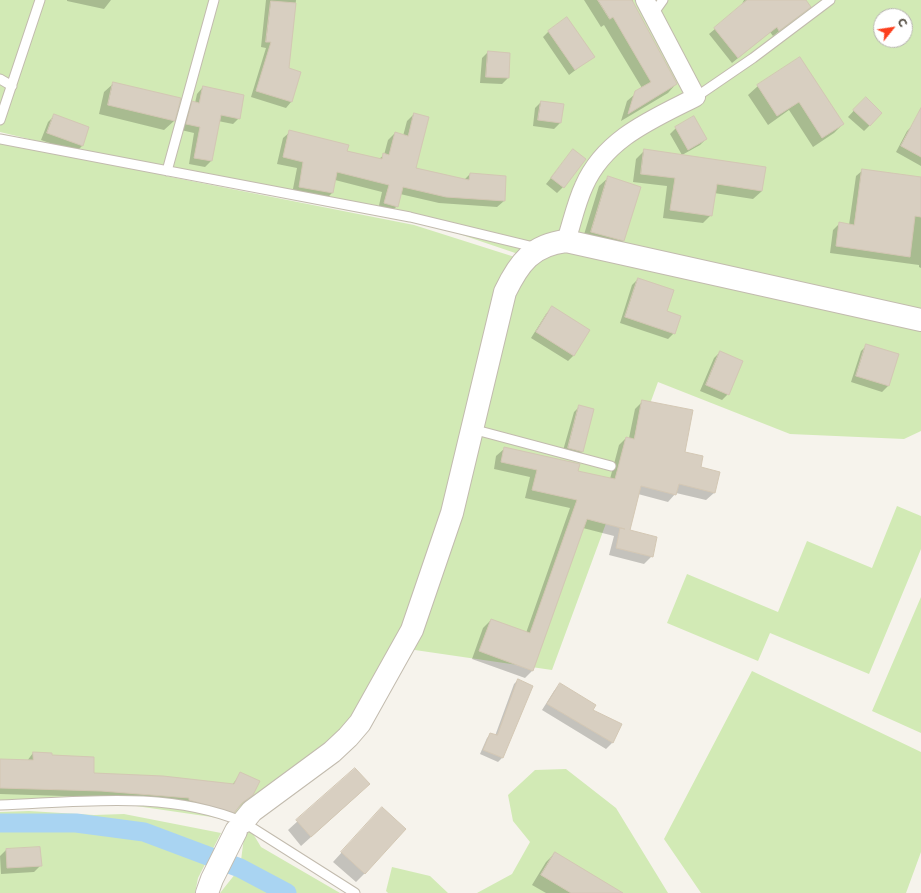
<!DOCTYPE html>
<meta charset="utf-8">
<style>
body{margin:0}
#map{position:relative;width:921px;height:893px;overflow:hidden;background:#f6f3ec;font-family:Montserrat,sans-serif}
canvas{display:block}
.north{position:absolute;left:873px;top:8px;width:40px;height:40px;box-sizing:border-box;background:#fff;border:1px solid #b7b4b0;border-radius:50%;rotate:60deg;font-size:11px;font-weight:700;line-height:16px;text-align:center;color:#4b4439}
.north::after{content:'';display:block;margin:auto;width:14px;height:18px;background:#fc3f1d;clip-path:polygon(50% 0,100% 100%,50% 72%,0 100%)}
</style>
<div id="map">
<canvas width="921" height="893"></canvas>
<div class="north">С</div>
</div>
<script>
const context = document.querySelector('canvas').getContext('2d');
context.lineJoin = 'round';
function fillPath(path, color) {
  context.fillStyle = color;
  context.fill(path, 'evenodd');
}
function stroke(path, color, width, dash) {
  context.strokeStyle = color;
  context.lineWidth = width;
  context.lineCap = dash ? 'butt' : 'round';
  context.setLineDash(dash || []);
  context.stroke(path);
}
const green = new Path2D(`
 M0,0H921V431L904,439L790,434L658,382L552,670L408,649L355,734L246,822L261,847L340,893H220L240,868L246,822L88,799L0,801V137L171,177L414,225L521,259L507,294L527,257L415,219L145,167L0,132ZM881,16H905V40H881Z
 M897,506L921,516V549L869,674L770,633L758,661L667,623L687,574L778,612L807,541L872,568Z
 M921,597V733L872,711Z
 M752,671L921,752V852L906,893H701L664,839Z
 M566,769L616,808L668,893H477L512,874L530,842L513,821L508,795L535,770Z
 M29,811L94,815L124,814L221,833L198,878L195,893H0V812Z
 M392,867L430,876L448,893H388L386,891Z`);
const shadow = new Path2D(`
 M111,0L104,9L67,1V0Z
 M266,0H296L288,69L291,102L286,108L251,97L266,48L261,47Z
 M584,0H633V3L676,84L668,93L621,121L627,101L642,88L604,25L601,27Z
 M744,0H805L810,7L773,36L770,32L732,63L709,34L740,8Z
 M549,31L594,56L569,75L543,37Z
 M488,52L508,78L502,84L480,83L482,58Z
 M800,58L843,124L834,133L813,147L789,110L768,125L748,95L758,86Z
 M114,83L174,121L164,130L99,114L104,92Z
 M203,87L239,118L233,124L218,121L211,161L205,167L189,164L194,133L181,130L187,108L193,102L195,103L197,94Z
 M541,102L563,105L560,123L554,129L533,126L535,108Z
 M860,104L870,125L864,131L848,117Z
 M414,114L415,168L464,180L470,174L504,201L497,207L439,203L400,194L397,206L390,213L378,210L382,192L335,180L332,193L325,200L292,194L297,168L277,164L283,138L290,132L346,151L379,159L384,155L388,140L395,133L403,136L407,121Z
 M54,116L88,128L82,146L76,152L41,140L48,122Z
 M913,125L921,130V166L896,152L907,131Z
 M676,128L706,139L700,145L682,155L670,134Z
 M645,150L762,191L753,199L714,193L711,215L703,223L663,218L667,186L633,182L636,159Z
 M573,151L563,187L557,193L546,184Z
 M863,170L921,178V268L919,267V265L830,253L833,230L840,223L849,225L856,176Z
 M609,177L623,241L614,250L582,241L599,186Z
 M638,279L674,333L668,339L620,323L632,285Z
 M552,308L574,355L568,361L531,338L546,314Z
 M867,345L898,355L888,386L882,392L851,382L861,351Z
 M720,352L728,394L722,400L700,391L714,358Z
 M643,401L684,452L699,468L714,493L706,500L676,493L668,502L638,494L629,531L652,556L644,564L609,555L614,536L583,528L533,670L525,678L472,659L483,628L491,620L526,633L570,508L525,498L530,477L494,469L496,456L504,449L576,472L610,479L619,445L626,438H629L635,409Z
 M580,406L593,409L582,452L576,458L562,454L574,412Z
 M518,680L502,758L498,762L480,754L487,738L491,734L495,736L514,684Z
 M560,684L592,711L620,724L612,743L606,749L542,710L554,691Z
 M33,753L51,756L93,774L232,785L241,773L252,794L228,818L184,806L94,797L0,794V760L27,761Z
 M355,769L359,794L301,846L288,830Z
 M382,808L365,873L356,882L333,862Z
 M6,850L40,866L34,872L1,874L0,856Z
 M555,853L606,893H546L532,885L546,862Z`);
const canal = new Path2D(`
 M0,823H76L144,832L240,868L287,893`);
const building = new Path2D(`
 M598,0H632L677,84L628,114L635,91L651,82L613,17L610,19Z
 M747,0H806L811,7L779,31L777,27L738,58L714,28Z
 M271,1L296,3L289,68L301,72L292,102L256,91L271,42H266Z
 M567,17L595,57L575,70L548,31Z
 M488,51L510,53L509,78L486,77Z
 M800,57L844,124L822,138L799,102L777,116L757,85Z
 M113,82L181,98L175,121L108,105Z
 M203,86L244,95L240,119L221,115L212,161L194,158L200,127L186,124L192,101L199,103Z
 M866,97L882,113L870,126L853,110Z
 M541,101L564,104L561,123L538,120Z
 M921,108V157L901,146Z
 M414,113L429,117L416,168L469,180L470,173L506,176L505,201L446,197L403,187L398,207L384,203L389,185L337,172L333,193L299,187L303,162L283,157L289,130L349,145L347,151L382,159L383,153L389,155L395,132L408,136Z
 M54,114L89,127L83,146L47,133Z
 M694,116L707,139L688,150L675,127Z
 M573,149L586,159L564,188L551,178Z
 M644,149L766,167L762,191L717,184L712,216L670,210L675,178L641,174Z
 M862,169L921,177V217L915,216L910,257L836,246L839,222L854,225Z
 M608,176L641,187L624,241L591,232Z
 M638,278L674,290L667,311L681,316L675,334L625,317Z
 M552,306L590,330L574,356L536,332Z
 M866,344L899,354L889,386L856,376Z
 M720,351L743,361L729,395L706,385Z
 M642,400L693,410L685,452L703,456L701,467L720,472L715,493L679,484L676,495L641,486L630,530L657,537L653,557L616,548L620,528L625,529L587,519L533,671L479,651L491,619L530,633L577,500L532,490L537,470L501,462L504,447L580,464L578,471L615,479L626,437L634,439Z
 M579,405L594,409L583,452L568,448Z
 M518,679L533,686L503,758L483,750L490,733L497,735Z
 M560,683L596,705L593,710L622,724L613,743L547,704Z
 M33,752L52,753V755L94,757V773L163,776L234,784L240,772L260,781L253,795L242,803L234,813L189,800V798L101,791L0,788V759L33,760Z
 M355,768L370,784L311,837L296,820Z
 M382,807L406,829L365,874L341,852Z
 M40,847L42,866L7,868L6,849Z
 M555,852L623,893H571L541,875Z`);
const service = new Path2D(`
 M653,14L663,0
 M0,79L12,86
 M696,97L753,58L830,0
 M0,120L40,0
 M0,139L410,217L538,248
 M167,171L214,0
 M472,429L611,466
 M0,805C80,802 167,790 243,822L355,893`);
const minor = new Path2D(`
 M566,241C572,223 576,203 584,186C605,138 653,119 696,97L645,0`);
const tertiary = new Path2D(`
 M243,822L252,811L332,752L348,737L360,723L412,630L452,513L505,292C519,263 532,245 566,241L921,320
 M207,893L212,879L236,831`);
fillPath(green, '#d2eab5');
fillPath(shadow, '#0003');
stroke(canal, '#a9d4f2', 19);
fillPath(building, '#d8cfc1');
stroke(building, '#d3c7b4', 1);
stroke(service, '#c2bbae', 11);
stroke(minor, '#c2bbae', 20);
stroke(tertiary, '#c2bbae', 24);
stroke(service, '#fff', 9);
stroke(minor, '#fff', 18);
stroke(tertiary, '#fff', 22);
</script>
